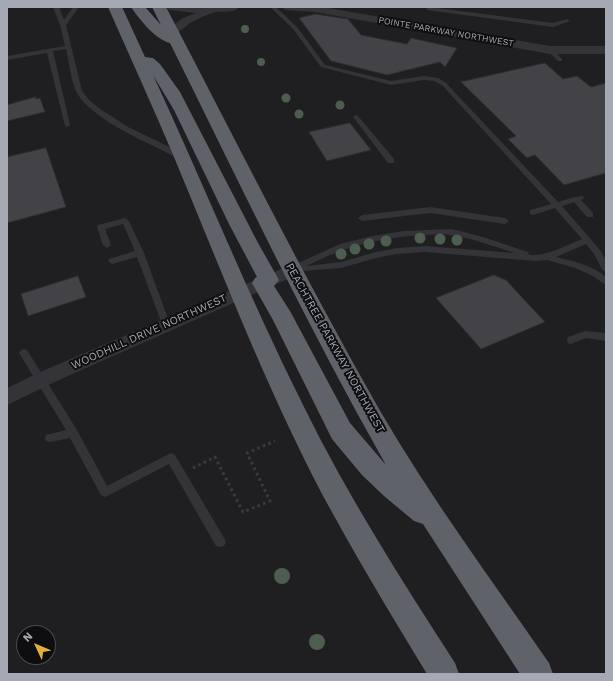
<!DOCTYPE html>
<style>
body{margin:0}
#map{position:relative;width:613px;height:681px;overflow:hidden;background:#121214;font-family:"Work Sans",sans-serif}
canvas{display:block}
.frame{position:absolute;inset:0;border:8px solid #a5a9b3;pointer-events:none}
.north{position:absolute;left:16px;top:625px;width:40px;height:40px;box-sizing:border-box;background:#0e0d0f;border:1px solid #4a4b51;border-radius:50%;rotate:314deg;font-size:11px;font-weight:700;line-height:16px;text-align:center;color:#a5a9b3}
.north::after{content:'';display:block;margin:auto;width:14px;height:18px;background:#dfb13f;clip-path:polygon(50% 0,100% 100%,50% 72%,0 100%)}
</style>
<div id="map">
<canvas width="613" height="681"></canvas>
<div class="frame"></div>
<div class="north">N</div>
</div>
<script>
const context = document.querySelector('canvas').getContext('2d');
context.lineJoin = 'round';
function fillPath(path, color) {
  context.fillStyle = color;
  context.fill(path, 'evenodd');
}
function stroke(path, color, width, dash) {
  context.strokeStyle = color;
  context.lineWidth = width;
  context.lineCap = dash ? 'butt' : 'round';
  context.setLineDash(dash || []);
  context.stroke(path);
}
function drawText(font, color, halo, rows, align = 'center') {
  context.font = font + ' "Work Sans",sans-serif';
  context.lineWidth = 4;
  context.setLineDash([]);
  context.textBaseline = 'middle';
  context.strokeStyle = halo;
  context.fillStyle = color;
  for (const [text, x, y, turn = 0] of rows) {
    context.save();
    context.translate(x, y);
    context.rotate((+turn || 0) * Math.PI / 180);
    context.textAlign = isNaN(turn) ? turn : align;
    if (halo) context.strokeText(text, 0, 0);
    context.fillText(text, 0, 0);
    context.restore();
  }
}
const built = new Path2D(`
 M7,7H606V674H7V389L8,388L7,385ZM24,633H48V657H24Z`);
const building = new Path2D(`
 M316,14L348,19L361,35L407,44L411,38L457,48L445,67L440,62L387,75L331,61L299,18Z
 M545,63L563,79L577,76L591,87L606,83V173L564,185L535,155L527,158L508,139L516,136L461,82Z
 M36,97V99L40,98L45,112L7,121V105Z
 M350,123L371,150L327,161L309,132Z
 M46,148L66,207L7,223V157Z
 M494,275L506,280L545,322L481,349L436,298Z
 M78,276L86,297L28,316L21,294Z`);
const path = new Path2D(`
 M193,468L215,457L243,512L270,501L247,453L275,441`);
const lane = new Path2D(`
 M53,7H59L64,20L73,7H79L66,25L82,91L89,100L100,109L128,127L184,154V158C177,159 168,153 162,150C138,139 87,115 76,91C71,81 69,61 66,49L53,51L70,125L67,127L65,126L47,53L7,60V56L65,46L60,25Z
 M270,7H276L297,27L325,65L391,81L424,76L438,78L446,83L558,202L575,197L583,196L584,198L581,200L593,213V217H587L574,202L562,206L600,250L606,261V272L603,271L594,254L586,244L556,257C573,261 592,265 606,277V285L591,275L575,268L547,260L535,261L425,252L397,254L376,258L341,268L290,272L289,270L294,265L340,244L372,236L404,231L452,229L483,237L528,252L529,255C548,256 565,246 582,239L555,208L533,215L530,214V210L551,204L442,85L434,81L424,80L391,85L321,67L293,29ZM444,234L471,239L515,253L425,246L397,248L376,252L341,262L307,266C355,241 391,236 444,234Z
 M429,7L553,23L567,19L570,21L553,27L427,10V8Z
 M548,49H552L562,59V61H558L548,51Z
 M356,115L358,116L394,159V163H388L354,118L353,117Z
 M430,207L505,218L509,221L505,224L430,213L362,221L358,218L362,215Z
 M125,218L129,221L144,253L170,324L169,326L166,327L162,324L137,257L112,264L108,261L109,259L135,251L123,224L105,229L111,245L107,248L103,245L97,227L98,225Z
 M585,331L606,333V341L586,338L571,344L568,343L567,340L568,337Z
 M24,349L27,350L77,430L107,486L167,455L171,453L175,455L224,538L226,542L224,546L220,547L216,546L169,464L109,495L105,497L101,495L70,438L50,442L46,441L45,438L46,435L66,430L21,356L19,353L21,350Z`);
const street = new Path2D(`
 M165,7H239C235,13 223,11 216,12C210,13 195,20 190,23C183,28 177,36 168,33L166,31L168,29L183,18L196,13L170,10Z
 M281,7H322L550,46H606V54H550L315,12L286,10Z
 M293,264L299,266L301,270L299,274L61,379L7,405V388L47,369Z`);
const highway = new Path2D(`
 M108,7H122L145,57L153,58L160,64L180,92L258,243L279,280L274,286L290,311L350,423L386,465C308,328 240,184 170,43C156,40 139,19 131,7H145L161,25L152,7H166C236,141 304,277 379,409C430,497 491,579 549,663L553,674H520L423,524L414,521L384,496L362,475L332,439L273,320L252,283L255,278L257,277L229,224L174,110L153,75C204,185 249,297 303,405C347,495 401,579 455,663L459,674H427C391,615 355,555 322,494C265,385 221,270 174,157C153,107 130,57 108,7Z`);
const trees = [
 [245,29,4],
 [261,62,4],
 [286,98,4.5],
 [340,105,4.5],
 [299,114,4.5],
 [420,238,5.5],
 [440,239,5.5],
 [457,240,5.5],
 [386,241,5.5],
 [369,244,5.5],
 [355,249,5.5],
 [341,254,5.5],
 [282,576,8],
 [317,642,8]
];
const farStreetnames = [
 ["POINTE PARKWAY NORTHWEST",446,32,10]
];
const streetNames = [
 ["WOODHILL DRIVE NORTHWEST",149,332,-24],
 ["PEACHTREE PARKWAY NORTHWEST",335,348,61]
];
fillPath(built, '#1f1f21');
fillPath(building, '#424247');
stroke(building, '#2d2d30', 1);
stroke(path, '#3a3b3f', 3, [2.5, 3.5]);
fillPath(lane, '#343438');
fillPath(street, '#343438');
fillPath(highway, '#606269');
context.fillStyle = '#4d5e50';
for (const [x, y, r] of trees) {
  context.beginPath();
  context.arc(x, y, r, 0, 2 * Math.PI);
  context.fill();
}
drawText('9px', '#a5a9b3', '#0e0d0f', farStreetnames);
drawText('11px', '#a5a9b3', '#0e0d0f', streetNames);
</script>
